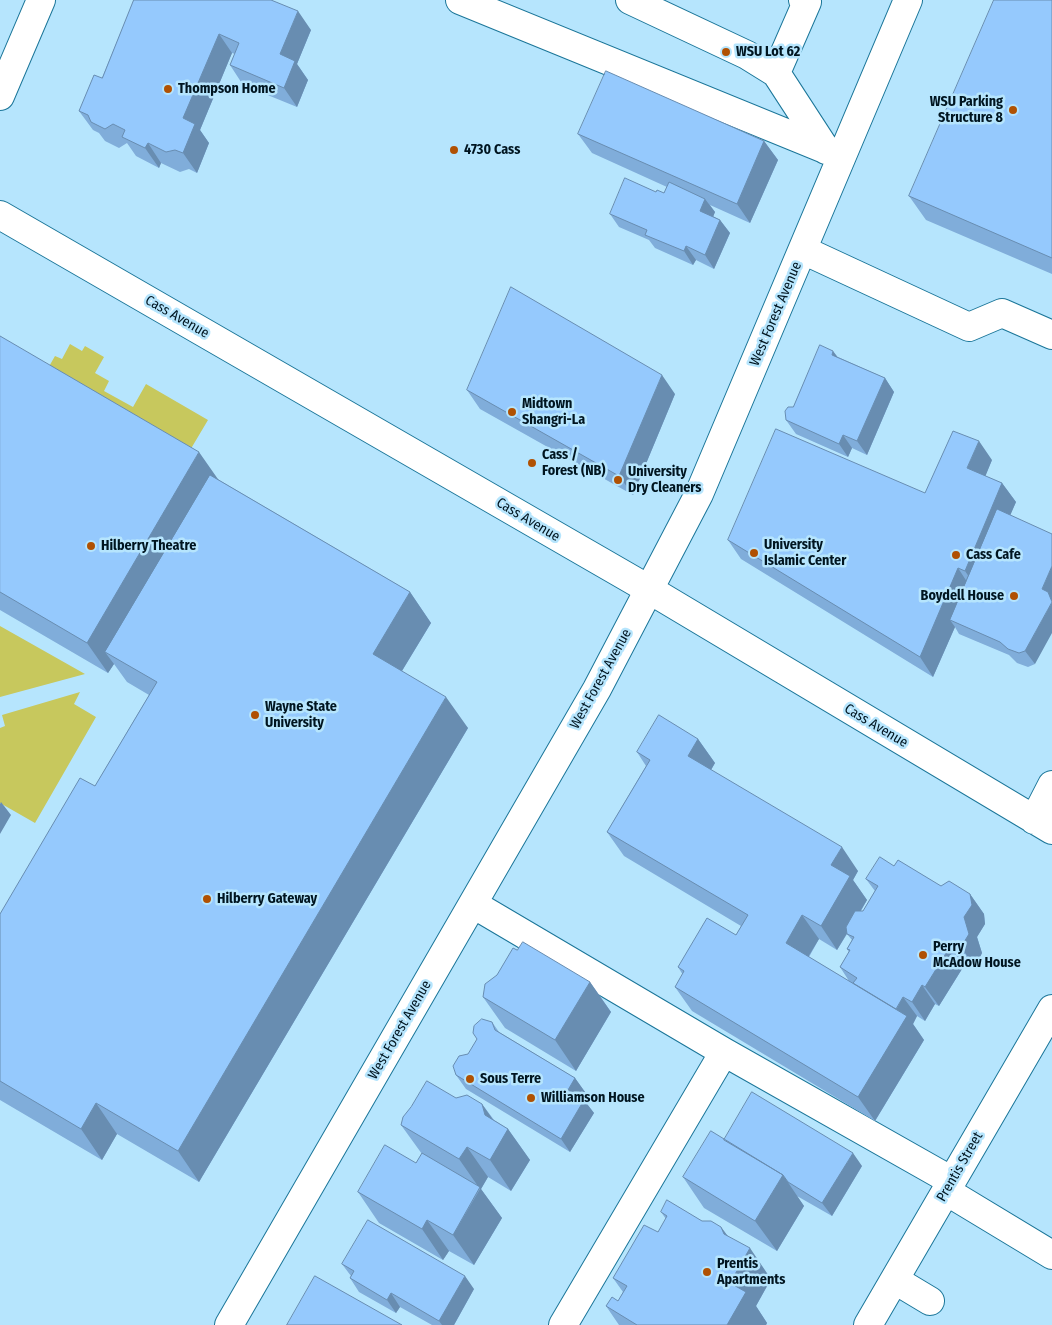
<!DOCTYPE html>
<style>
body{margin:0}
canvas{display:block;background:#b6e5fd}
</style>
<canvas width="1052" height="1325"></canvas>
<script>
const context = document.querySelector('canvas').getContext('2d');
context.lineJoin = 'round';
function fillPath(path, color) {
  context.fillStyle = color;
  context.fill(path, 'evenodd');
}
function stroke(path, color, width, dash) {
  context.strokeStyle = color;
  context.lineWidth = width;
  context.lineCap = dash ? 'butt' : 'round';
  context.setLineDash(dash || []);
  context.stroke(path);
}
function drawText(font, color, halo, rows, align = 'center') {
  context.font = font + ' "Fira Sans Condensed",sans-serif';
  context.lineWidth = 5;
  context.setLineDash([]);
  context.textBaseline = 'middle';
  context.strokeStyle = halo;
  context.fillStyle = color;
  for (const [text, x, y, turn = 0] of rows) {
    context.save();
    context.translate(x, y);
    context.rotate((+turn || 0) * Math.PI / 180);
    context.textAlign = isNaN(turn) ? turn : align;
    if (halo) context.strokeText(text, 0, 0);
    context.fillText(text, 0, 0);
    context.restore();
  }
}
const green = new Path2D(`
 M70,344L82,351L85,346L104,357L95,373L109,381L104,391L133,407L146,384L208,420L186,457L43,377L55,356L62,359Z
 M0,626L85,674L0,697Z
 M80,692L74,704L96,717L35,823L0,803V728L5,726L2,715Z`);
const minor = new Path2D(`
 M460,0L842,156
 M630,0L747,55L776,73L826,150
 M776,73L807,2L803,0
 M0,96L41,0
 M0,215L650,590L1052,830
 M803,250L969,327L1002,313L1052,335
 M1034,820L1052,785
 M473,904L724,1052L952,1181
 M946,1191L1052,1255
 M895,1280L930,1301
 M229,1325L597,689L699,494L908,0
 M563,1325L724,1052
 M868,1325L1052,1009`);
const wall = new Path2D(`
 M134,0L311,30L297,64L308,80L297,107L243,85L230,65L235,54L232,53L200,130L209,143L197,173L189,169L180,172L161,163L159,168L136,156L127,143L119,148L105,141L99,133L93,130L79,111L102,78Z
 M1052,0V274L926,220L909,196Z
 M578,134L764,141L778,160L750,223L710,205L715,212L713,216L720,220L730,233L714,269L696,260L693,265L655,248L649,240L619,227L610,214L656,192L664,193L667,187L592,153Z
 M0,336L219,480L410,592L431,623L402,671L468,728L199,1182L117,1134L102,1160L0,1100V914L95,786L149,695L127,682L114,664L108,673L0,610Z
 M838,357L885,378L894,392L867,455L852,448L848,457L796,434L786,420L793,407Z
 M467,390L675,394L633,495L480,409Z
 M992,460L985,476L1002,483L1016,502L1010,515L1035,664L1028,667L1017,663L1009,655L959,634L955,627L933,677L741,559L728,540L925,493Z
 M698,739L715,763L711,770L858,871L853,880L867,900L861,911H863L875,891L866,879L894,866L941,886L970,894L984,914L985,924L977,937L982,953L975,967L962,969L939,1006L935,1004L925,1021L917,1016L913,1024L924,1040L875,1121L692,1011L675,987L683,975L678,967L736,935L741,926L624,856L607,832L646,766L637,752ZM847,934L852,940L847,949L849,952L840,967L849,981L809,957L819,939L837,950Z
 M497,975L590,982L611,1012L576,1071L505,1028L483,997Z
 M492,1022L499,1032L575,1078L585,1092L581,1098L584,1100L594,1113L570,1152L466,1089L456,1075Z
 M456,1098L482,1104L494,1120L508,1129L530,1160L511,1191L488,1177L481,1189L502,1218L474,1265L449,1251L443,1260L379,1223L358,1192L416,1163L422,1154L401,1125Z
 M724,1140L862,1166L832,1216L797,1196L804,1206L777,1251L704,1208L683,1177Z
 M661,1212L702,1221L721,1227L727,1235L771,1279L756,1306L767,1323L766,1325H619L606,1306L618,1301L623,1292L613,1278L658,1232L666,1219Z
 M342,1264L474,1289L454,1325H432L400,1307L396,1313L359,1292L350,1278L351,1276Z`);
const shadedWall = new Path2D(`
 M298,11L311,30L297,64L308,80L297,107L284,88L280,54Z
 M219,34L232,53L200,130L209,143L197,173L183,153V118Z
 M764,141L778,160L750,223L737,204Z
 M148,143L161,163L159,168L145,148Z
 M705,199L715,212L710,225L700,211Z
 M720,220L730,233L714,269L705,255Z
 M686,246L696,260L693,265L684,251Z
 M833,351L843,364L832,355Z
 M662,375L675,394L633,495L619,476Z
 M885,378L894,392L867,455L857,441Z
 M843,435L852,448L848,457L839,444Z
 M979,441L992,460L981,487L967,468Z
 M199,452L220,482L105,652L114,664L108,673L87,643Z
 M1002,483L1016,502L978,590L965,571Z
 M1052,566V601L1042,589Z
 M958,568L971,588L950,620L955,627L933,677L920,657Z
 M410,592L431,623L394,684L373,654Z
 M1052,602V633L1035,664L1025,651Z
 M446,697L468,728L199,1182L178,1151Z
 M698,739L715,763L705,780L688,756Z
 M1,802L11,815L0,834V804Z
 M842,847L858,871L853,880L867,900L837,950L821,926L831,865Z
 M970,894L984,914L985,924L977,937L982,953L975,967L961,947L964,917Z
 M802,915L819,939L802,967L786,943Z
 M948,950L962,969L939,1006L925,987Z
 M590,982L611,1012L576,1071L555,1040Z
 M922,985L935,1004L925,1021L912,1002Z
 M903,997L917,1016L913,1024L924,1040L875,1121L858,1097L895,1012Z
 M575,1078L585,1092L577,1103L568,1090Z
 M584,1100L594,1113L570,1152L561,1139Z
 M96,1103L117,1134L102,1160L81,1129Z
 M482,1104L503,1134L508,1129L530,1160L511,1191L490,1160L485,1115Z
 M467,1147L488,1177L481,1189L502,1218L474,1265L453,1235L480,1189L459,1159Z
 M853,1153L862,1166L832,1216L822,1203Z
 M783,1175L804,1206L777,1251L755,1221Z
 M427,1220L449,1251L443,1260L422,1229Z
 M721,1227L743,1257L750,1248L771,1279L756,1306L767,1323L766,1325H727L730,1283L724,1234Z
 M465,1276L474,1289L454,1325H442L439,1321Z
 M391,1293L400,1307L396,1313L387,1300Z`);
const building = new Path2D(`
 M134,0H271L298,11L280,54L295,61L284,88L230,65L239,43L219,34L183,118L195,124L183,153L175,150L166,152L148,143L145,148L122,137L125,130L113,124L105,129L91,122L88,115L79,111L94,75L102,78Z
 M994,0H1052V258L909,196Z
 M606,71L764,141L737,204L578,134Z
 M625,178L656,192L657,190L664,193L669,182L705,199L700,211L720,220L705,255L686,246L684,251L645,235L647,230L610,214Z
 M511,287L662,375L619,476L467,390Z
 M0,336L199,452L87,643L0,592Z
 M820,345L833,351L832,355L885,378L857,441L843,435L839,444L786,420L785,411L788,407H793Z
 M776,429L925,493L953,431L979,441L967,468L1002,483L965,571L958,568L920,657L728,540Z
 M210,475L410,592L373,654L446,697L178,1151L96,1103L81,1129L0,1081V914L80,778L95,786L157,682L105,652Z
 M997,509L1052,534V566L1042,589L1048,592L1052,602L1025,651L1019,653L1008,649L1000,642L950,620Z
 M659,715L698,739L688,756L842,847L831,865L850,876L821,926L802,915L786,943L907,1016L858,1097L675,987L684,971L678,967L707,918L736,935L748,915L607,832L650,760L637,752Z
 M880,857L894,866L898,860L941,886L949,881L970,894L972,905L964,917L969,934L961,947L948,950L925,987L922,985L912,1002L903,997L896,1009L853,983L857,978L840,967L850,950L847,949L854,937L847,934L846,927L855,911H863L878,886L866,879Z
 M523,942L590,982L555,1040L483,997L485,984L497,975L513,948L517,950Z
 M482,1019L492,1022L495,1030L575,1078L568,1090L584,1100L561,1139L456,1075L453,1066L459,1056L468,1054L477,1039L473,1033L474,1026Z
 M427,1081L456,1098L467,1095L482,1104L485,1115L508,1129L490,1160L467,1147L459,1159L401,1125L403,1117L411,1107Z
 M752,1092L853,1153L822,1203L788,1182L783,1175L724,1140Z
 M711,1131L783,1175L755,1221L683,1177Z
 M385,1145L416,1163L422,1153L480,1187L453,1235L427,1220L422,1229L358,1192Z
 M667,1200L702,1221H711L721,1227L724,1234L750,1248L730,1283L746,1292L727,1325H637L606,1306L612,1297L618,1301L627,1286L613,1278L644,1225L658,1232L667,1216L661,1212Z
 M368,1220L465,1276L439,1321L391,1293L387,1300L350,1278L354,1271L342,1264Z
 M315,1276L402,1325H287Z`);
const markers = [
 [726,52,5,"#b05103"],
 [168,89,5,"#b05103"],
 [1013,110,5,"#b05103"],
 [454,150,5,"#b05103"],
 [512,412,5,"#b05103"],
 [532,463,5,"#b05103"],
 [618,480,5,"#b05103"],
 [91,546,5,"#b05103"],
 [754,553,5,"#b05103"],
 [956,555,5,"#b05103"],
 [1014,596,5,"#b05103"],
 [255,715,5,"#b05103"],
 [207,899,5,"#b05103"],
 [923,955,5,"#b05103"],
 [470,1079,5,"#b05103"],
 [531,1098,5,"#b05103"],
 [707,1272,5,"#b05103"]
];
const poiNames = [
 ["WSU Lot 62",736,52],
 ["Thompson Home",178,89],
 ["WSU Parking",1003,102,"right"],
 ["Structure 8",1003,118,"right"],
 ["4730 Cass",464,150],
 ["Midtown",522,404],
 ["Shangri-La",522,420],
 ["Cass /",542,455],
 ["Forest (NB)",542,471],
 ["University",628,472],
 ["Dry Cleaners",628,488],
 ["University",764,545],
 ["Islamic Center",764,561],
 ["Hilberry Theatre",101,546],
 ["Cass Cafe",966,555],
 ["Boydell House",1004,596,"right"],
 ["Wayne State",265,707],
 ["University",265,723],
 ["Hilberry Gateway",217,899],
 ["Perry",933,947],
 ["McAdow House",933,963],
 ["Sous Terre",480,1079],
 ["Williamson House",541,1098],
 ["Prentis",717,1264],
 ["Apartments",717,1280]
];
const streetNames = [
 ["West Forest Avenue",776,314,-67],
 ["Cass Avenue",177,317,30],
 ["Cass Avenue",528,520,31],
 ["West Forest Avenue",601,679,-61],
 ["Cass Avenue",876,726,31],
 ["West Forest Avenue",400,1030,-60],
 ["Prentis Street",960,1167,-60]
];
fillPath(green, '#c7c85d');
stroke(minor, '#1b7699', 30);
stroke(minor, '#fff', 28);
fillPath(wall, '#80adda');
fillPath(shadedWall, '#688db1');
fillPath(building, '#95c9fd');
stroke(building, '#688db1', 1);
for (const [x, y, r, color] of markers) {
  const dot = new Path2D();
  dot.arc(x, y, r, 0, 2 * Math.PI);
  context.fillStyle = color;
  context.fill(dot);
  stroke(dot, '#b6e5fd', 2);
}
drawText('bold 14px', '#001520', '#b6e5fd', poiNames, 'left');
drawText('14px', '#001520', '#b6e5fd', streetNames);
</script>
